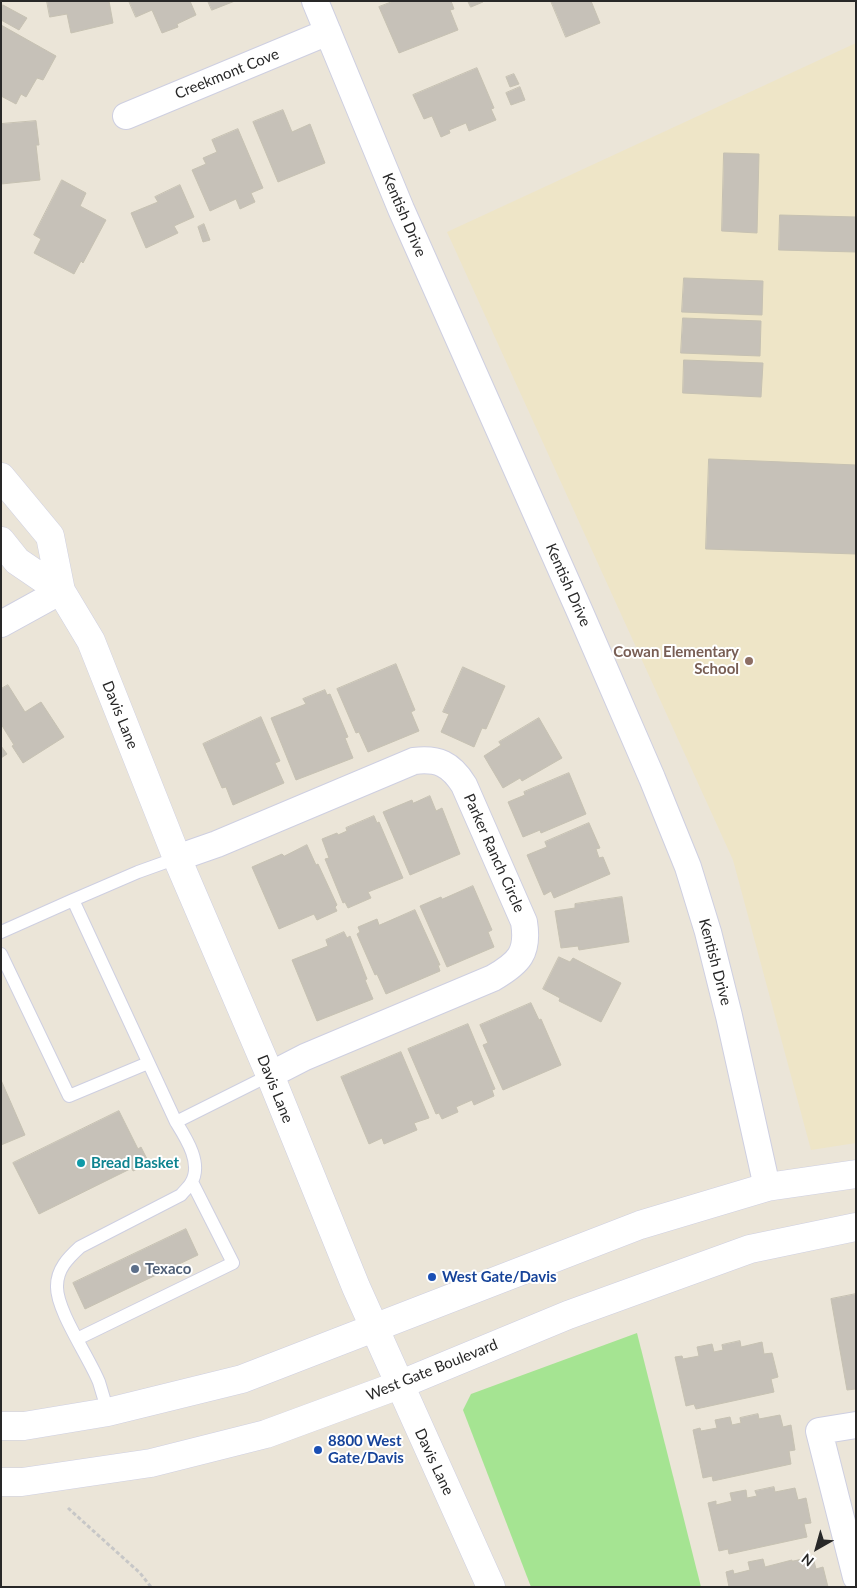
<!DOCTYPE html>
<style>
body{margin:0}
#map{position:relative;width:857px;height:1588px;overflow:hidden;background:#ebe5d8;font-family:Lato,sans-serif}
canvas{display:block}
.frame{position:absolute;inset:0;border:2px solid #282828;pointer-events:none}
.north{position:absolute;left:792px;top:1523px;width:50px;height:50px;-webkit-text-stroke:4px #fff;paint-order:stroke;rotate:218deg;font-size:14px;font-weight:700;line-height:20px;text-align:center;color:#282828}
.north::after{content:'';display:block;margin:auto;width:18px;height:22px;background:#282828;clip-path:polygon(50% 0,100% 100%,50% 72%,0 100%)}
</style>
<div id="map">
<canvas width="857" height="1588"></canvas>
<div class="frame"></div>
<div class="north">N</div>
</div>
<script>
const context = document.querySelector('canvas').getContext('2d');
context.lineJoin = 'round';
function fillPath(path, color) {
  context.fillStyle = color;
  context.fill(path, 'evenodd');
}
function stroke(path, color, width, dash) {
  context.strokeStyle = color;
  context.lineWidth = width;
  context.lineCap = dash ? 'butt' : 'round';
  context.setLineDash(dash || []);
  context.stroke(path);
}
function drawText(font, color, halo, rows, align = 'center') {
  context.font = font + ' Lato,sans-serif';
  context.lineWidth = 4;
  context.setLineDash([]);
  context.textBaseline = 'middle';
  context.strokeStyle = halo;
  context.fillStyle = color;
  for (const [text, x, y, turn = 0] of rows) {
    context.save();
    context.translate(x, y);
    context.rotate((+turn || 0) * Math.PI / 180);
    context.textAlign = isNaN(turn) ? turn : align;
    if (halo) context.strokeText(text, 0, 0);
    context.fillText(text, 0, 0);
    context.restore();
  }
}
const education = new Path2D(`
 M856,43V1143L811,1150L733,860L447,232Z`);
const green = new Path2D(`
 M637,1333L701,1587H531L463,1410L471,1394Z`);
const building = new Path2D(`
 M47,1H109L113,23L71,33L67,14L50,17Z
 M129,1H190L196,15L177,24L178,27L162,33L152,10L136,17Z
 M208,1H235L212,10Z
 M394,1H451L454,9L450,10L458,30L399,53L379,7Z
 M468,1H483V2L471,7Z
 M551,1H591L600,23L566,37Z
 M3,5L27,18L19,30L1,20V8Z
 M1,25L56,56L43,80L37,78L26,97L21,94L16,104L1,96Z
 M477,68L494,108L491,109L496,120L469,131L466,123L449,130L450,133L441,137L432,116L424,119L413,95Z
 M514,74L519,84L510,87L506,77Z
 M520,87L525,100L511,105L506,93Z
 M283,110L292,132L310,124L325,163L278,182L253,122Z
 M36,121L39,145H36L40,180L1,184V124Z
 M238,129L263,188L251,193L255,202L240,209L236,199L210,211L192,170L206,164L203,158L217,152L212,140Z
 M724,153L759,154L757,233L722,231Z
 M62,180L86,193L80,206L106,220L83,263L81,261L74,274L34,253L41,239L34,235Z
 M180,185L194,217L174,226L178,233L146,248L131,213L158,202L155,197Z
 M780,215L856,217V252L779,250Z
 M204,224L210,240L203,242L198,227Z
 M684,278L763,281L762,315L682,312Z
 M683,318L761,321L760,356L681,353Z
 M684,360L763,363L761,397L683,393Z
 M709,459L856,465V554L706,549Z
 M396,664L415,710L411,712L419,731L368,752L359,732L356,733L337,689Z
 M463,667L505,686L486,729L482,728L474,747L441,732L449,714L443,712Z
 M8,685L25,712L41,702L64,737L23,763L12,746L14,745L1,724V689Z
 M325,690L327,695L330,694L348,737L345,738L353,758L296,780L271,718L306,704L303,699Z
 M261,717L280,761L275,763L284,783L233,805L226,787L222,788L203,744Z
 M539,718L562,758L522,781L520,778L503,788L484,756L501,745L499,742Z
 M1,746L7,754L1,758Z
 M569,773L586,814L541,833L540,830L523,837L508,802L525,795L524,792Z
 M430,796L436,811L442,808L460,854L410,875L383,812L412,800L413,803Z
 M374,816L377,823L379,822L403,878L368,892L371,898L348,908L345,902L343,903L325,859L329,858L322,839L337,833L338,835L347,831L346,828Z
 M589,823L600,848L596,849L599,858L603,857L610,874L554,898L551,891L544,895L527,855L547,847L545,842Z
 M307,845L316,865L318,864L337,905L335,907L337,911L317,920L314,914L279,929L252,867L282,854L284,856Z
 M473,886L492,930L488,932L494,947L447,967L420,906L441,897L442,899Z
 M622,897L629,942L579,950L578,946L561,948L555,911L575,908V904Z
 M415,910L440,965H438L440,971L386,994L377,974L375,975L357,934L360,932L358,927L377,919L379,925Z
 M344,932L347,938L350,936L367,979L365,980L373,999L317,1021L292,960L328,946L326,940Z
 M559,957L570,962L573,958L621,983L601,1022L559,1001L560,998L543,989Z
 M531,1003L539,1020L541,1019L561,1065L503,1090L483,1045L488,1043L480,1025Z
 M468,1024L495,1089L492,1090L494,1096L474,1105L472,1100L456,1107L458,1112L442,1119L439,1113L436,1114L408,1049Z
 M401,1052L429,1118L414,1123L417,1130L384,1144L382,1138L369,1144L341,1077Z
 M1,1080L25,1135L1,1145Z
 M119,1111L138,1149L141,1147L149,1163L133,1171L132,1168L39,1214L13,1163Z
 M186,1229L198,1255L85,1309L73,1283Z
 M856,1294V1389L847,1390L831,1299Z
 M740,1341L741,1347L762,1342L764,1354L772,1353L778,1377L771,1379L774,1392L696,1409L694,1404L686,1406L675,1357L682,1356L683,1359L699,1356L697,1347L712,1344L714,1352L723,1350L722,1345Z
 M758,1414L759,1419L780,1415L783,1427L791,1425L795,1450L789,1451L791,1464L713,1481L712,1476L703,1478L693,1430L700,1428L701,1431L717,1428L715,1420L730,1417L732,1425L741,1423L740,1418Z
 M774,1487L775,1492L795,1488L798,1500L806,1498L811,1523L804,1524L807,1537L729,1554L728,1549L719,1551L708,1503L716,1501V1505L732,1501L730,1493L746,1490L747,1498L757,1496L755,1491Z
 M813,1557L816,1569L823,1567L828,1587H729L726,1572L733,1570L734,1574L750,1570L748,1562L763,1559L765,1567L792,1560V1561Z`);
const path = new Path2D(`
 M68,1508L140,1573L151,1587`);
const lane = new Path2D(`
 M1,932L73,900
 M1,954L69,1096L148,1063
 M176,1122L73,900L138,872L177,858
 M77,1339L233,1263L192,1182
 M108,1412C105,1402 102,1392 99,1382C89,1357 56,1310 57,1286C57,1269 68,1258 80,1247L181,1195C184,1191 189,1187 191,1183C203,1164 186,1138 176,1122L270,1075`);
const street = new Path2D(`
 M315,1L401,209L580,612L652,778L688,867L708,932L729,1016L767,1187
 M126,116L328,32
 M1,624L61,591
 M177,858L217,844L414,761C438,758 451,764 464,785L524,922C529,953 519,963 493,978L305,1057L270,1075
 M856,1425L819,1431L856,1577`);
const secondary = new Path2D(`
 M1,477L50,536L61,591L91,641L177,858L270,1075L356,1287L491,1587
 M1,541L17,561L61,591
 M1,1426H24L108,1412L242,1379L640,1225L767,1187L856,1174
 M1,1482H22L151,1463L266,1434L399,1385L568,1315L750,1249L856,1227`);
const markers = [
 [749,661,5,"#8d6e63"],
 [81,1163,5,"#0f9aa8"],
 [135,1269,5,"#5c6f8a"],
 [432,1277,5,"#1a4fb4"],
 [318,1450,5,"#1a4fb4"]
];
const streetNames = [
 ["Creekmont Cove",227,74,-22],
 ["Kentish Drive",404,215,67],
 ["Kentish Drive",568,585,66],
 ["Davis Lane",120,715,68],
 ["Parker Ranch Circle",494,853,66],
 ["Kentish Drive",715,962,75],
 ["Davis Lane",275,1089,68],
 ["West Gate Boulevard",432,1370,-22],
 ["Davis Lane",434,1462,65]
];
const educationNames = [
 ["Cowan Elementary",739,652],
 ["School",739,669]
];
const cultureNames = [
 ["Bread Basket",91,1163]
];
const serviceNames = [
 ["Texaco",145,1269]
];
const transitNames = [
 ["West Gate/Davis",442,1277],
 ["8800 West",328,1441],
 ["Gate/Davis",328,1458]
];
fillPath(education, '#eee5c7');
fillPath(green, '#a5e492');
fillPath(building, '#c6c1b8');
stroke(building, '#c6c1b2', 1);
stroke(lane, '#cecfe1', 14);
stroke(street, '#cecfe1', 28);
stroke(secondary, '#cecfe1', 29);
stroke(path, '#c7c7c7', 3, [4, 2.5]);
stroke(lane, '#fff', 12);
stroke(street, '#fff', 26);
stroke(secondary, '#fff', 28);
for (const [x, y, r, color] of markers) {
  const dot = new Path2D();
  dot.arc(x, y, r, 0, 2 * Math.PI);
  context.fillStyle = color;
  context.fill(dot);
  stroke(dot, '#fff', 2);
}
drawText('15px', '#282828', '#fff', streetNames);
drawText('bold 15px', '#785e54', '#fff', educationNames, 'right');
drawText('bold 15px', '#0d838f', '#fff', cultureNames, 'left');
drawText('bold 15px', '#4e5e75', '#fff', serviceNames, 'left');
drawText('bold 15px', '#164399', '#fff', transitNames, 'left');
</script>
